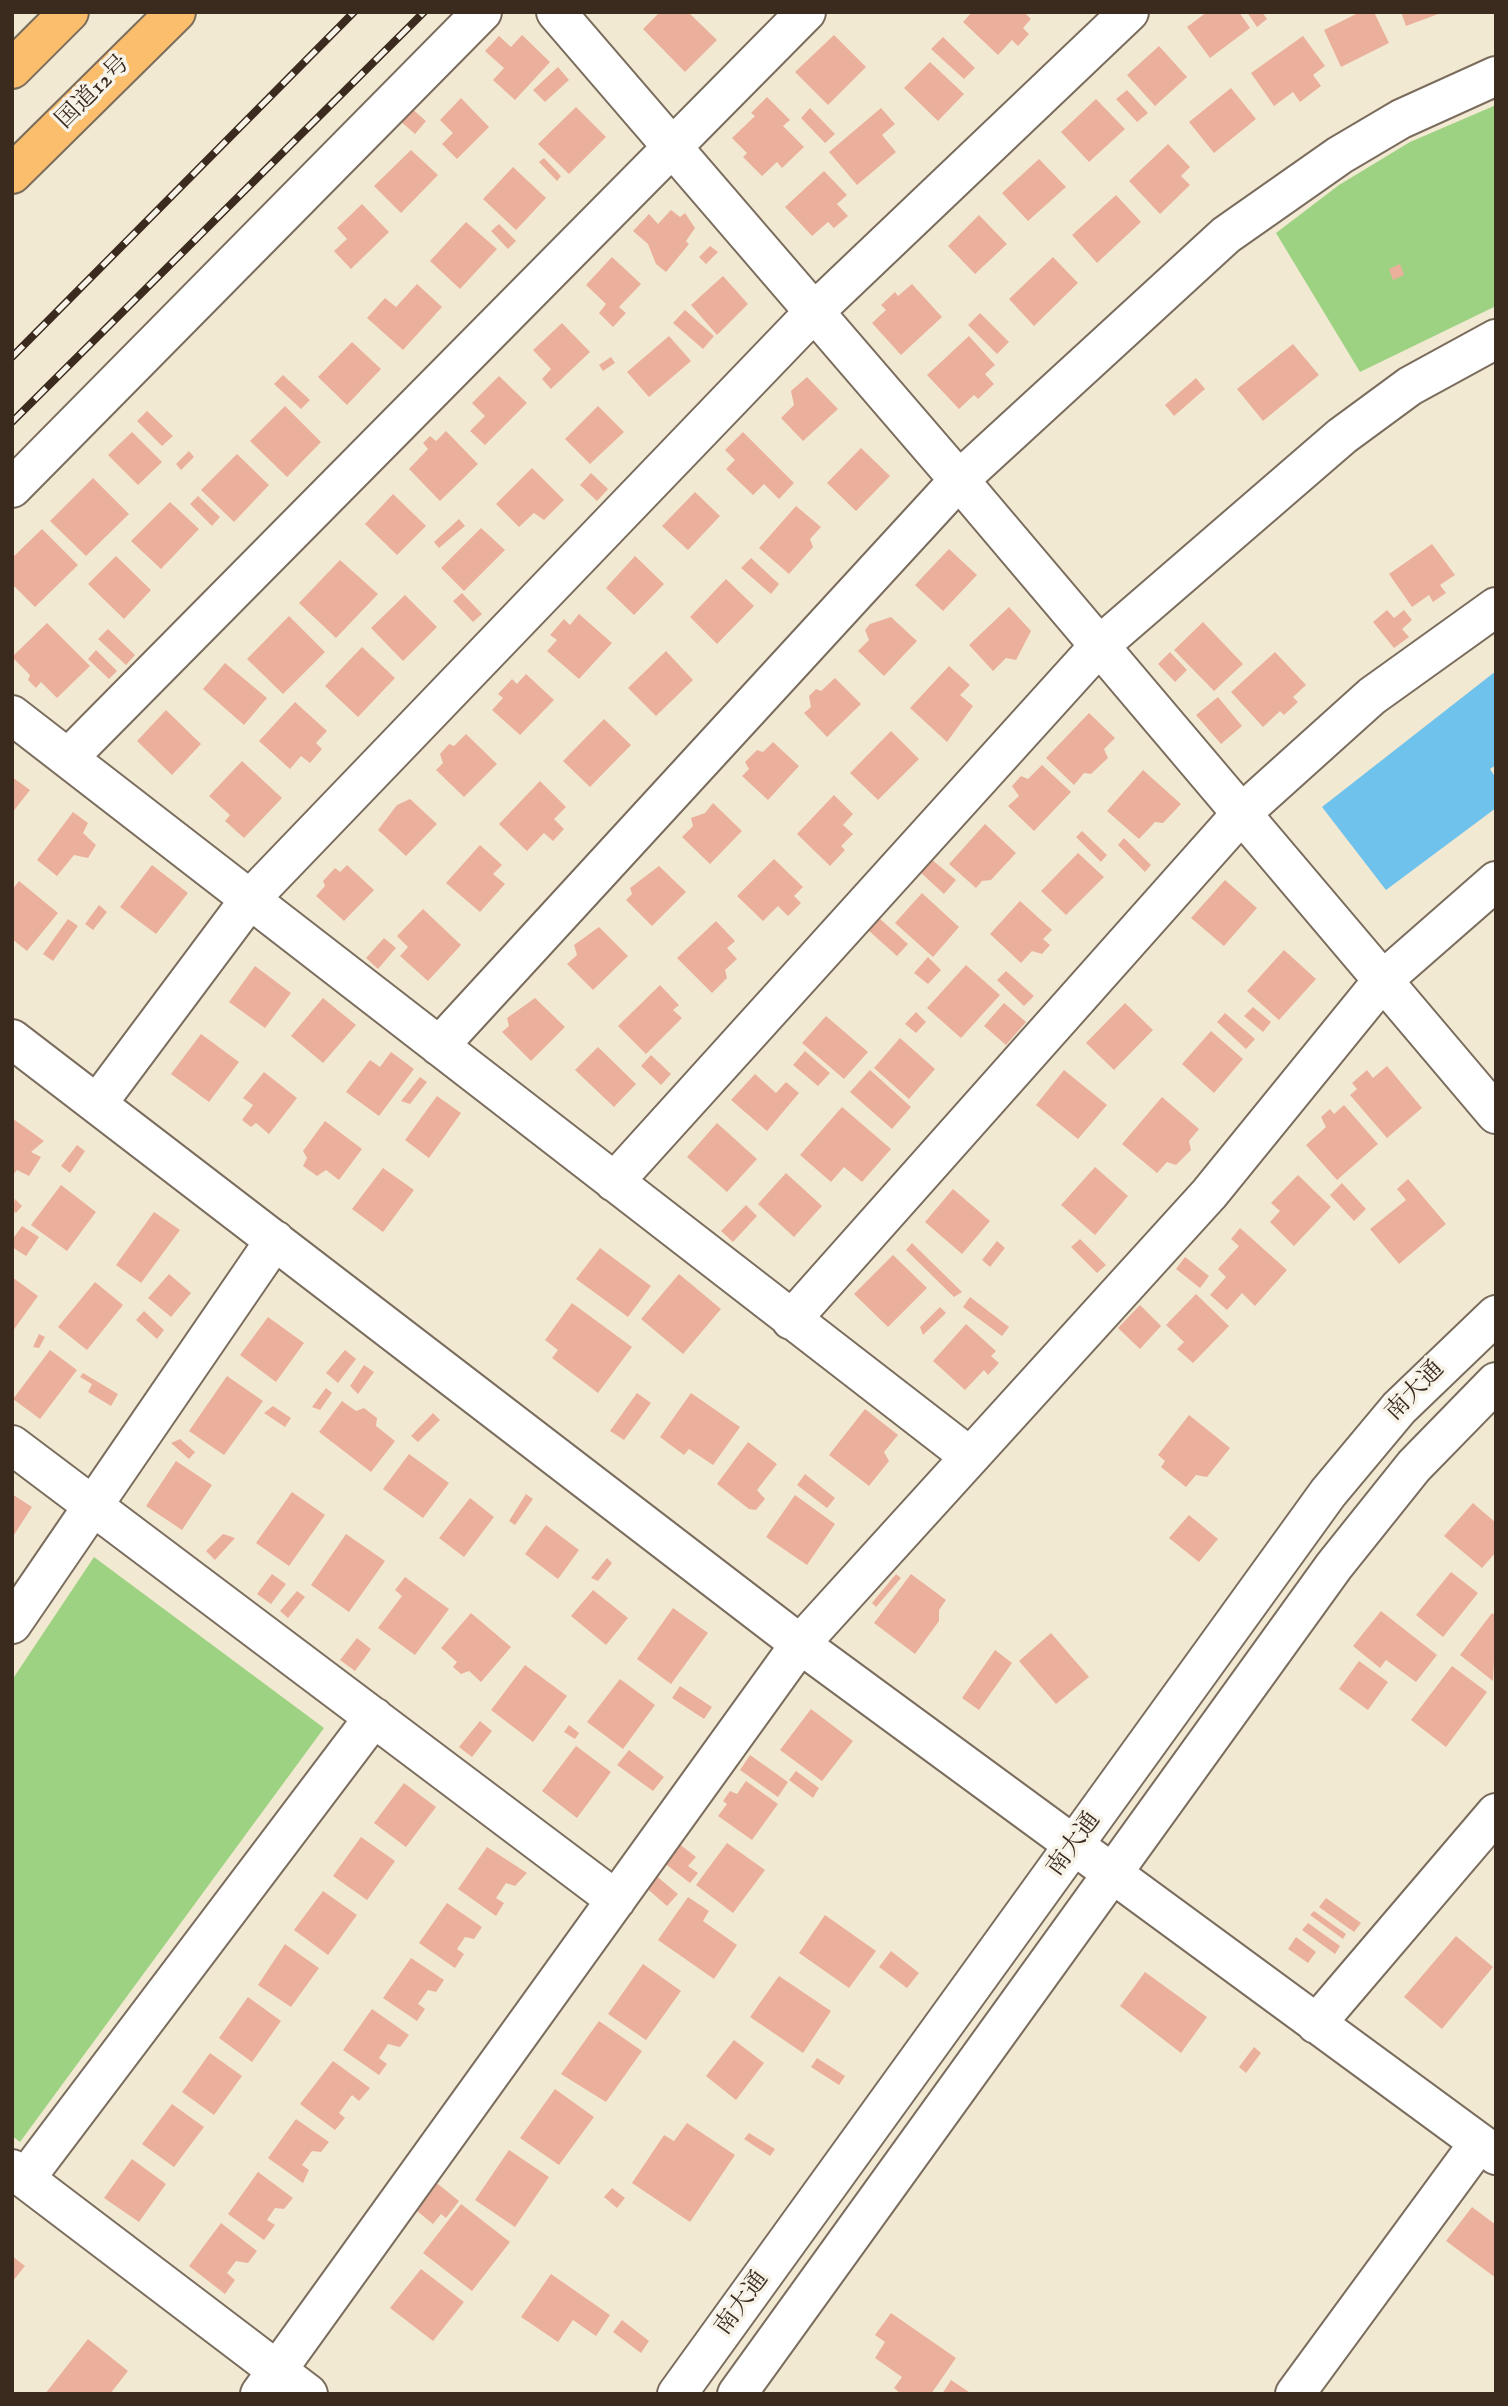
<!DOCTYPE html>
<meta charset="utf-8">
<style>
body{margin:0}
#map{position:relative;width:1508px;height:2406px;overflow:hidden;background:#f2e9d3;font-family:"IM FELL English",serif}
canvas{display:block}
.frame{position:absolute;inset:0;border:14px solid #3b2a1e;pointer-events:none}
</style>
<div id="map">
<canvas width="1508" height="2406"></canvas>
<div class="frame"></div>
</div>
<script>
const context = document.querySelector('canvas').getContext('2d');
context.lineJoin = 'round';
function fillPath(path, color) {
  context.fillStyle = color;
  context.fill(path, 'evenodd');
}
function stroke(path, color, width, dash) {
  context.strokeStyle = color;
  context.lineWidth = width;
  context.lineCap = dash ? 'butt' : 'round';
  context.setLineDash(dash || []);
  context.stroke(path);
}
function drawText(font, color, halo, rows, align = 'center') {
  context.font = font + ' "IM FELL English","Noto Serif JP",serif';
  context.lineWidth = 7;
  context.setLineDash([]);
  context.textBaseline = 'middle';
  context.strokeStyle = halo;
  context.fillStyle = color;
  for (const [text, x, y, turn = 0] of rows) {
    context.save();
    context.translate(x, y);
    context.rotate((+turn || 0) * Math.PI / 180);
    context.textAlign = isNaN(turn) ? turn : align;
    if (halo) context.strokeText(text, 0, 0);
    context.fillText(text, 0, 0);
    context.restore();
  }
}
const green = new Path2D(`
 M1496,105V306L1360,372L1276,233L1339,185L1410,142Z
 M94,1557L324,1728L20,2142L12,2136V1680Z`);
const water = new Path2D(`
 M1496,671V765L1490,769L1496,778V808L1386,890L1322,807Z`);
const building = new Path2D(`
 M660,12H688L717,40L685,72L643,29Z
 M972,12H1024L1031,19L1023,28L1029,34L1018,46L1012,40L998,55L963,22Z
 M1207,12H1239L1250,28L1210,58L1187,27Z
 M1247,12H1262L1267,19L1257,27Z
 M1360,12H1374L1389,43L1341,67L1324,30Z
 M1401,12H1441V13L1406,26Z
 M522,35L550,62L515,100L493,80L504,68L485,51L499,36L511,47Z
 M834,35L866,67L828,105L795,72Z
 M1303,36L1325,66L1313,75L1321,86L1300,102L1293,92L1274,106L1251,73Z
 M943,37L975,68L964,79L931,49Z
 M1159,46L1187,77L1155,106L1127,75Z
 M930,62L964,94L938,121L904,88Z
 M558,67L569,80L545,102L533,90Z
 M1231,88L1256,119L1214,153L1189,122Z
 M1127,90L1148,113L1137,122L1116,99Z
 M767,97L790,120L783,126L804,147L782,168L777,162L762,176L743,157L747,153L732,138L755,116L751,113Z
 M461,98L489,127L457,159L442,144L453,133L440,120Z
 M1096,99L1125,129L1089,162L1061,132Z
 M410,107L426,121L415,134L399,120Z
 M576,107L606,137L569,174L538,144Z
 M810,108L835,134L825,143L801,118Z
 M881,108L895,124L882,135L896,152L857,185L829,152Z
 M1168,144L1190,167L1181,176L1190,185L1160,214L1129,181Z
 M411,150L438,175L401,213L374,186Z
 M544,158L561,176L557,181L539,162Z
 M1039,159L1066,187L1028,221L1002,193Z
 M513,167L546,198L516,230L483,199Z
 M824,171L847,195L837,204L848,216L834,228L828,222L812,236L785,207Z
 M1116,195L1141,222L1097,263L1072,235Z
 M362,204L389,232L351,269L334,251L347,239L337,228Z
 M671,210L680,217L685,213L695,228L686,241L689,244L666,272L656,264L648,244L633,231L649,214L658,224Z
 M979,215L1007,244L975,274L948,246Z
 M466,222L497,249L460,289L430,261Z
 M499,224L516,241L508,249L491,231Z
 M710,246L718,252L706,264L699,257Z
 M612,257L641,284L619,307L626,313L613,327L599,313L606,304L586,285Z
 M1053,257L1078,283L1034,326L1009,299Z
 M1400,264L1404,275L1393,280L1389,269Z
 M723,276L748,304L717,335L691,305Z
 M417,284L442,307L403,350L367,318L385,298L396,307Z
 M912,284L942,317L901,355L872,323L886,310L881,305L895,292L898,296Z
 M685,310L714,336L703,349L673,323Z
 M980,313L1009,342L997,354L968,325Z
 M562,323L590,352L551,389L542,379L551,369L533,350Z
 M669,336L691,361L649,397L627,372Z
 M969,336L995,365L985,374L994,384L978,399L974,395L959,409L927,375Z
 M352,342L381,369L347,405L318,377Z
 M1293,344L1319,375L1263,421L1237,389Z
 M611,357L615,363L603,371L599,365Z
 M283,375L310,400L301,409L274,384Z
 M499,376L527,403L485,445L470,431L485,416L472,403Z
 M807,377L838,409L803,441L781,418L794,405L791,391Z
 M1196,378L1205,389L1174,416L1165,405Z
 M285,406L321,442L287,477L250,441Z
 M598,406L624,432L590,464L565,439Z
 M147,411L173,436L162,446L137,421Z
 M446,431L478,464L440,501L409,469L428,449L423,443L430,436L436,441Z
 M132,432L162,462L138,485L108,455Z
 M743,432L794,483L779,499L764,484L753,495L726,469L735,460L725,450Z
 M861,448L890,476L856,511L827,483Z
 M189,451L194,457L181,470L176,464Z
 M237,454L269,485L234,522L201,490Z
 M532,468L564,500L544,520L534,513L519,527L496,504Z
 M591,473L608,489L597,501L580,485Z
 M93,478L129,514L86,556L50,521Z
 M695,492L720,516L688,550L662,526Z
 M393,494L426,526L397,555L365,524Z
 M198,496L220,517L212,526L190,504Z
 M170,502L199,529L161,569L131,541Z
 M796,506L821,527L810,539L813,547L789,574L759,548Z
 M459,519L465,526L439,548L434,542Z
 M481,528L505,550L464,591L441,568Z
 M42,529L78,565L35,607L12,584V558Z
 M1432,544L1455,575L1440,585L1446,593L1433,602L1429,595L1412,607L1389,574Z
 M949,549L977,575L943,611L915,585Z
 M116,556L151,590L124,619L88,584Z
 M635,556L664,584L634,615L606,588Z
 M751,558L779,584L771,594L741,568Z
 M340,560L378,594L336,638L299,603Z
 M726,579L754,606L717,644L690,617Z
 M462,593L482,614L473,622L453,601Z
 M405,595L437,627L403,661L371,628Z
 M1009,607L1031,631L1016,660L1006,658L993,671L969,645Z
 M1387,610L1394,618L1404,610L1412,620L1402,629L1409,637L1394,648L1373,622Z
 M579,614L612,643L579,679L547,651L557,640L550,635L564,619L570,625Z
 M289,616L325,652L283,694L247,659Z
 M891,617L917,641L884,676L858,651L869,640L865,630L870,624Z
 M1203,622L1243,664L1214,691L1174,650Z
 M47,623L90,666L57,698L41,682L36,688L28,680L30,675L12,657Z
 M108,629L135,655L126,665L98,639Z
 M362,647L395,678L358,717L325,686Z
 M96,650L117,671L109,679L88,659Z
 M666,651L693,680L656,716L628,688Z
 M1170,652L1187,670L1175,682L1158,664Z
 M1275,652L1306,685L1293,697L1298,702L1284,715L1280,711L1263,727L1231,692Z
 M225,663L267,698L244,725L203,689Z
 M949,666L970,685L960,695L973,706L947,742L910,708Z
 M526,674L554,700L520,735L492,710L503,698L498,694L512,679L517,684Z
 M835,678L861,704L827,737L804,713L811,707L809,696L816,689L821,691Z
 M1218,697L1242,726L1221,744L1196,715Z
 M295,702L327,731L316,743L322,749L310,763L301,756L290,769L259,741Z
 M166,710L201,744L172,775L137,741Z
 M1089,713L1115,738L1104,749L1108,758L1091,774L1084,773L1074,785L1046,758Z
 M604,719L631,745L590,787L563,761Z
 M891,731L919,759L878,800L850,773Z
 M466,734L497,764L464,797L436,770L443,763L440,754L449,744L454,746Z
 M773,742L799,766L768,800L742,776L749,769L745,762L757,750L763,752Z
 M242,761L282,798L244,838L225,821L230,815L209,796Z
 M1042,765L1071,792L1034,831L1008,806L1019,796L1012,786L1021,776L1028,779Z
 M1143,770L1181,804L1163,823L1155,822L1139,839L1107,811Z
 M12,777L30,790L12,813Z
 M540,781L566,807L554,819L564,829L553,841L544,833L527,851L499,824Z
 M834,795L853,814L843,825L853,834L841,846L845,850L830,866L797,834Z
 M410,799L437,824L406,856L378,830L397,805Z
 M713,803L742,831L710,864L682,837L693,826L691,818L705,813Z
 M73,812L88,823L83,833L96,845L88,858L74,855L57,876L37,860Z
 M985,824L1016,853L991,880L982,881L976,888L949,864Z
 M1082,831L1107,855L1101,862L1076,837Z
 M1124,838L1151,865L1145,872L1118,845Z
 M480,845L502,865L493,874L505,884L480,912L446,883Z
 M1078,853L1104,877L1066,915L1041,891Z
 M930,858L956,880L944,894L919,871Z
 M774,859L803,887L794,896L801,903L788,916L778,906L763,921L737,896Z
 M152,865L188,893L156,934L120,907Z
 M347,865L374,890L344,921L316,896L325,886L323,881L335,868L340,872Z
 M659,866L686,892L652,926L626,900L632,894L630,888Z
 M1225,880L1257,908L1224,946L1191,918Z
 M19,881L58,913L27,951L12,939V890Z
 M922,893L959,927L933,957L895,923Z
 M1020,901L1052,930L1043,939L1050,945L1042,954L1032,951L1021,963L990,934Z
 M99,905L107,912L93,930L85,924Z
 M423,909L461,945L428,981L400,956L408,947L397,936Z
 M879,918L908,944L897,956L868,930Z
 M68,919L78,926L53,961L43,954Z
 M716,921L735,941L727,948L737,959L725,970L727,978L712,993L677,958Z
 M599,927L628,956L593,990L567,964L577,955L574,945Z
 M384,938L396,948L378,969L366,958Z
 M1284,950L1316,979L1279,1020L1247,991Z
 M928,957L941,970L928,984L914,973Z
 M966,965L1000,995L961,1038L927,1008Z
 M255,966L291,993L265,1028L229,1002Z
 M1006,971L1034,996L1024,1006L997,980Z
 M660,985L679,1005L673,1010L682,1018L646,1054L618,1026Z
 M323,998L356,1025L323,1063L291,1036Z
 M535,998L565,1027L531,1061L502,1032L509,1026L507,1018Z
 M1004,1003L1026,1022L1006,1045L984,1026Z
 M1125,1003L1153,1030L1114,1070L1086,1043Z
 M1253,1007L1271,1022L1263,1032L1244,1016Z
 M916,1012L926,1022L916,1033L905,1024Z
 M1225,1013L1255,1039L1246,1049L1217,1022Z
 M826,1016L868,1052L844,1079L802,1043Z
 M1211,1031L1243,1059L1214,1093L1182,1064Z
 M201,1034L239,1062L209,1102L171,1074Z
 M900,1038L935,1069L909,1099L874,1068Z
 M598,1047L636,1084L614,1107L575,1070Z
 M805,1051L830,1073L818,1086L793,1065Z
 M391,1052L414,1069L379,1116L346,1092L370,1060L380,1067Z
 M651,1055L671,1074L661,1085L641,1066Z
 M1387,1066L1422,1108L1387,1138L1350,1095L1357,1089L1352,1083L1367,1070L1373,1078Z
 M870,1070L911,1107L892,1129L850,1092Z
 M1064,1070L1107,1105L1078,1139L1036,1105Z
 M264,1072L297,1098L269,1134L256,1123L251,1127L242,1120L253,1105L243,1098Z
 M755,1074L776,1093L786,1082L799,1093L767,1131L731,1100Z
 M420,1077L427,1082L410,1104L401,1101Z
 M437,1096L461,1113L429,1158L405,1140Z
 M1162,1097L1199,1129L1189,1141L1191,1150L1176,1165L1167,1162L1157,1173L1122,1144Z
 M1344,1105L1378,1144L1337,1180L1306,1145L1326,1127L1321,1117L1330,1109L1334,1114Z
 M842,1107L891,1149L862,1182L844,1167L831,1182L800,1155Z
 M12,1118L44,1141L31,1152L41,1157L29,1176L17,1170L12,1176Z
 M325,1121L362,1149L339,1180L326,1170L317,1176L303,1166L307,1158L303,1151Z
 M717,1123L757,1159L727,1192L687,1157Z
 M77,1145L85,1151L70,1173L61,1166Z
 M1095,1167L1128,1196L1095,1235L1061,1205Z
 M383,1168L414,1190L383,1232L352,1209Z
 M786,1173L822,1206L794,1237L758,1204Z
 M1298,1175L1331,1207L1294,1246L1270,1222L1280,1211L1271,1203Z
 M1408,1179L1446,1224L1399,1264L1370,1229L1406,1200L1397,1189Z
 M1342,1183L1366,1209L1354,1221L1330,1195Z
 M61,1185L96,1212L67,1251L31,1225Z
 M953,1189L990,1221L962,1254L925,1222Z
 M15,1199L22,1206L16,1213L12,1210Z
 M746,1205L757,1216L733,1242L721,1231Z
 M154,1212L180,1230L141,1283L116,1265Z
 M22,1226L39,1237L26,1256L12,1247V1240Z
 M1240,1228L1287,1270L1255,1306L1242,1293L1227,1310L1210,1295L1226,1277L1218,1269L1239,1246L1231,1239Z
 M1080,1239L1106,1265L1097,1273L1071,1247Z
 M997,1241L1005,1248L990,1267L982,1260Z
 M912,1243L962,1292L954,1297L906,1250Z
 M600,1248L651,1286L628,1317L576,1279Z
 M893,1255L927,1288L888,1327L854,1294Z
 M1185,1257L1209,1276L1200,1288L1176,1269Z
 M169,1274L191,1293L171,1317L148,1298Z
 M679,1274L721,1309L683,1354L641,1319Z
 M12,1277L38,1296L12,1332Z
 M95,1282L123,1305L87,1350L58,1327Z
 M1196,1294L1229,1326L1193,1363L1177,1349L1184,1342L1166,1325Z
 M970,1297L1009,1327L1002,1336L963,1307Z
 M572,1303L632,1347L598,1393L552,1358L558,1350L545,1340Z
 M1140,1305L1161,1326L1140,1349L1118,1328Z
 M940,1307L946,1313L923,1335L920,1327Z
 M144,1311L164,1330L157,1339L136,1320Z
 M268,1317L304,1343L276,1382L240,1355Z
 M966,1324L996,1351L991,1356L999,1363L988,1375L984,1370L965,1390L933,1361Z
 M39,1334L45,1337L39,1348L33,1347Z
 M50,1350L77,1370L40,1419L13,1399Z
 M345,1350L356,1359L338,1383L326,1373Z
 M364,1365L374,1372L358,1394L350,1386Z
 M83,1373L118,1394L111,1406L88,1392L92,1384L80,1377Z
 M227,1376L263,1401L224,1455L189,1431Z
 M326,1388L332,1393L320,1410L312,1407Z
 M637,1393L651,1403L624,1440L610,1431Z
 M691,1393L740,1427L713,1465L689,1449L684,1455L660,1437Z
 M342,1401L356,1411L364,1408L377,1418L376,1426L395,1441L371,1472L319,1432Z
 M273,1406L291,1418L285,1427L264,1413Z
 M865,1409L898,1435L884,1452L889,1461L869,1486L829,1455Z
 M433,1413L440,1420L418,1442L411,1436Z
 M1189,1415L1230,1448L1207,1477L1196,1475L1186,1487L1161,1467L1165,1461L1158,1455Z
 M180,1439L195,1452L189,1459L171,1443Z
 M748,1442L777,1464L757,1490L765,1499L756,1510L749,1509L717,1484Z
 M409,1454L449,1483L423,1518L383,1489Z
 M176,1461L212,1485L182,1530L146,1506Z
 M805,1474L835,1498L827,1508L797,1485Z
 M292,1492L325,1515L289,1566L256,1543Z
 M12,1494L32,1507L12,1538Z
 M526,1494L533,1499L515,1525L509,1521Z
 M795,1495L835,1524L807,1565L766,1537Z
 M470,1498L494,1517L464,1557L439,1538Z
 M1473,1503L1496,1523V1552L1482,1568L1444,1536Z
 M1189,1515L1218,1539L1199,1562L1169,1538Z
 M546,1525L579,1550L558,1579L525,1554Z
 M223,1534L235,1538L215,1560L206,1551Z
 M346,1534L385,1561L349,1612L311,1585Z
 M607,1558L612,1563L598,1581L591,1578Z
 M1451,1572L1478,1593L1443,1637L1416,1615Z
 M272,1574L286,1584L271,1604L257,1594Z
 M896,1574L901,1578L876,1607L872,1603Z
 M911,1574L946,1600L939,1610V1621L915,1654L874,1623Z
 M405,1577L449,1609L415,1655L378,1628L402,1596L395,1590Z
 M593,1590L628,1618L606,1645L571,1616Z
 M297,1591L305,1597L288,1618L280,1611Z
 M673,1608L708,1633L671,1684L637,1659Z
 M1381,1611L1437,1655L1416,1682L1386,1660L1380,1668L1353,1646Z
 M471,1613L511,1647L481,1682L469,1671L461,1674L453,1667L457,1662L441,1648Z
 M1492,1613L1496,1616L1493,1681L1460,1655Z
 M1051,1633L1089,1677L1056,1704L1019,1661Z
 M357,1638L371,1649L355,1671L340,1660Z
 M995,1650L1012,1663L979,1710L962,1698Z
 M1359,1661L1388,1682L1368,1710L1339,1689Z
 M525,1665L567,1696L533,1742L491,1710Z
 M1452,1666L1487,1692L1446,1747L1411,1720Z
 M620,1679L655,1705L623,1749L587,1722Z
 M680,1686L712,1707L704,1719L672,1698Z
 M811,1709L853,1741L822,1781L780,1750Z
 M480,1721L492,1731L472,1757L459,1747Z
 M569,1725L579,1733L575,1739L564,1732Z
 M576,1746L611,1772L577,1818L542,1791Z
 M629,1750L664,1777L653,1791L617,1765Z
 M750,1755L788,1782L778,1797L740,1770Z
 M796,1771L819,1788L813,1798L789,1780Z
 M746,1781L778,1804L752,1840L718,1816L727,1804L723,1801L730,1791L737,1794Z
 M404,1783L436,1807L406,1847L374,1823Z
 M361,1837L395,1861L367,1900L333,1876Z
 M678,1843L696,1857L688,1866L698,1873L690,1883L663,1862Z
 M727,1843L765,1870L733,1913L696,1885Z
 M487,1847L527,1873L515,1886L506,1883L496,1898L504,1903L496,1916L458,1889Z
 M654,1874L678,1894L667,1906L644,1886Z
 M323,1891L357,1915L328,1955L294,1930Z
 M688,1897L709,1911L703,1921L737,1945L714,1979L658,1940Z
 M1326,1898L1361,1923L1354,1932L1319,1907Z
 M447,1903L482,1927L474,1939L465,1937L457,1949L464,1954L455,1968L419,1943Z
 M1314,1911L1346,1934L1343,1939L1310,1915Z
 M825,1915L876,1951L849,1988L799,1953Z
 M1308,1923L1340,1946L1335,1954L1302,1930Z
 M1456,1936L1493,1967L1442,2029L1404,1997Z
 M1296,1937L1316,1952L1308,1963L1288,1949Z
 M285,1944L319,1968L291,2007L258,1985Z
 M891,1951L919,1973L907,1988L879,1967Z
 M411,1958L444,1980L436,1992L428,1990L418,2004L425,2009L417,2021L383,1998Z
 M643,1964L681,1991L646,2040L608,2014Z
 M1145,1972L1207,2017L1181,2053L1120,2006Z
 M779,1976L831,2011L803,2053L750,2017Z
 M248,1997L281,2021L252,2062L219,2038Z
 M372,2009L409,2035L400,2047L388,2044L379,2058L387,2064L379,2075L343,2050Z
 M599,2021L642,2051L606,2102L561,2074Z
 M734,2040L764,2063L736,2100L706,2076Z
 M1254,2047L1261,2053L1246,2073L1239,2067Z
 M210,2053L242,2076L214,2115L182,2092Z
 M817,2058L845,2076L839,2085L811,2067Z
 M333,2061L370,2088L359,2101L352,2095L339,2113L345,2118L335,2130L300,2104Z
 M555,2089L594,2117L559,2165L520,2138Z
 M172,2104L204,2127L174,2167L142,2144Z
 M296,2119L329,2142L321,2152L312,2151L302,2165L309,2170L303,2183L268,2158Z
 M687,2123L735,2155L690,2222L632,2183L664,2135L674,2141Z
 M749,2133L775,2149L770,2156L744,2139Z
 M509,2150L549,2177L515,2227L475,2200Z
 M132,2159L166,2184L139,2222L104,2198Z
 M258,2172L293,2198L284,2209L275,2208L267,2220L275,2225L264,2240L228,2214Z
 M433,2180L459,2201L446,2218L441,2214L433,2224L412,2207Z
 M612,2188L625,2198L617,2208L604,2197Z
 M461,2204L510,2242L472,2291L423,2253Z
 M1472,2207L1496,2225V2278L1446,2241Z
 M221,2223L257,2251L248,2263L236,2261L227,2273L235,2280L225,2294L189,2266Z
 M12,2256L25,2266L12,2282Z
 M421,2269L464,2302L433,2341L390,2308Z
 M551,2274L610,2315L596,2336L573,2320L558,2342L521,2317Z
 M891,2313L956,2358L931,2394H901L894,2388L902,2377L875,2358L885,2342L875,2335Z
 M622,2320L649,2341L641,2353L613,2332Z
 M88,2339L128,2371L110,2394H45Z
 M951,2380L972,2394H942Z`);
const minor = new Path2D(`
 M556,12L959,480L1496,1114
 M12,488L482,12
 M12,715L969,1456
 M68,758L806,12
 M12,1039L800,1644L1496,2155
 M439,1046L959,480L1226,235L1340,155L1401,119L1496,76
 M97,1104L250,899L814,312L1129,12
 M614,1182L1099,646L1342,436L1410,386L1496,339
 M791,1320L1242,813L1372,696L1496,607
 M12,1445L616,1900
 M12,1624L275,1240
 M1316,2024L1496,1813
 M12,2169L308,2394
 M25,2179L374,1717
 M260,2394L800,1644L1209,1194L1383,980L1496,881
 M677,2394L1328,1493L1399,1408L1496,1315
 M737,2394L1334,1566L1414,1466L1496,1382
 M1295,2394L1479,2143`);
const highway = new Path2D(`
 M12,69L69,12
 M12,174L176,12`);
const rail = new Path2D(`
 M12,357L354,12
 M12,422L424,12`);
const streetNames = [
 ["国道12号",94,93,-45],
 ["南大通",1416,1392,-46],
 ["南大通",1075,1845,-54],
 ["南大通",743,2304,-54]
];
fillPath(green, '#9ed283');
fillPath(water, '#6fc2eb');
fillPath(building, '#ebb09b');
stroke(minor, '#7b6d5d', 42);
stroke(highway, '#7b6d5d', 42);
stroke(minor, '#fff', 38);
stroke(highway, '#fabe6d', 38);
stroke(rail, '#3b2a1e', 8);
stroke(rail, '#f7f3e8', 5, [16]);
drawText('24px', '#3b2a1e', '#f7f3e8', streetNames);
</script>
